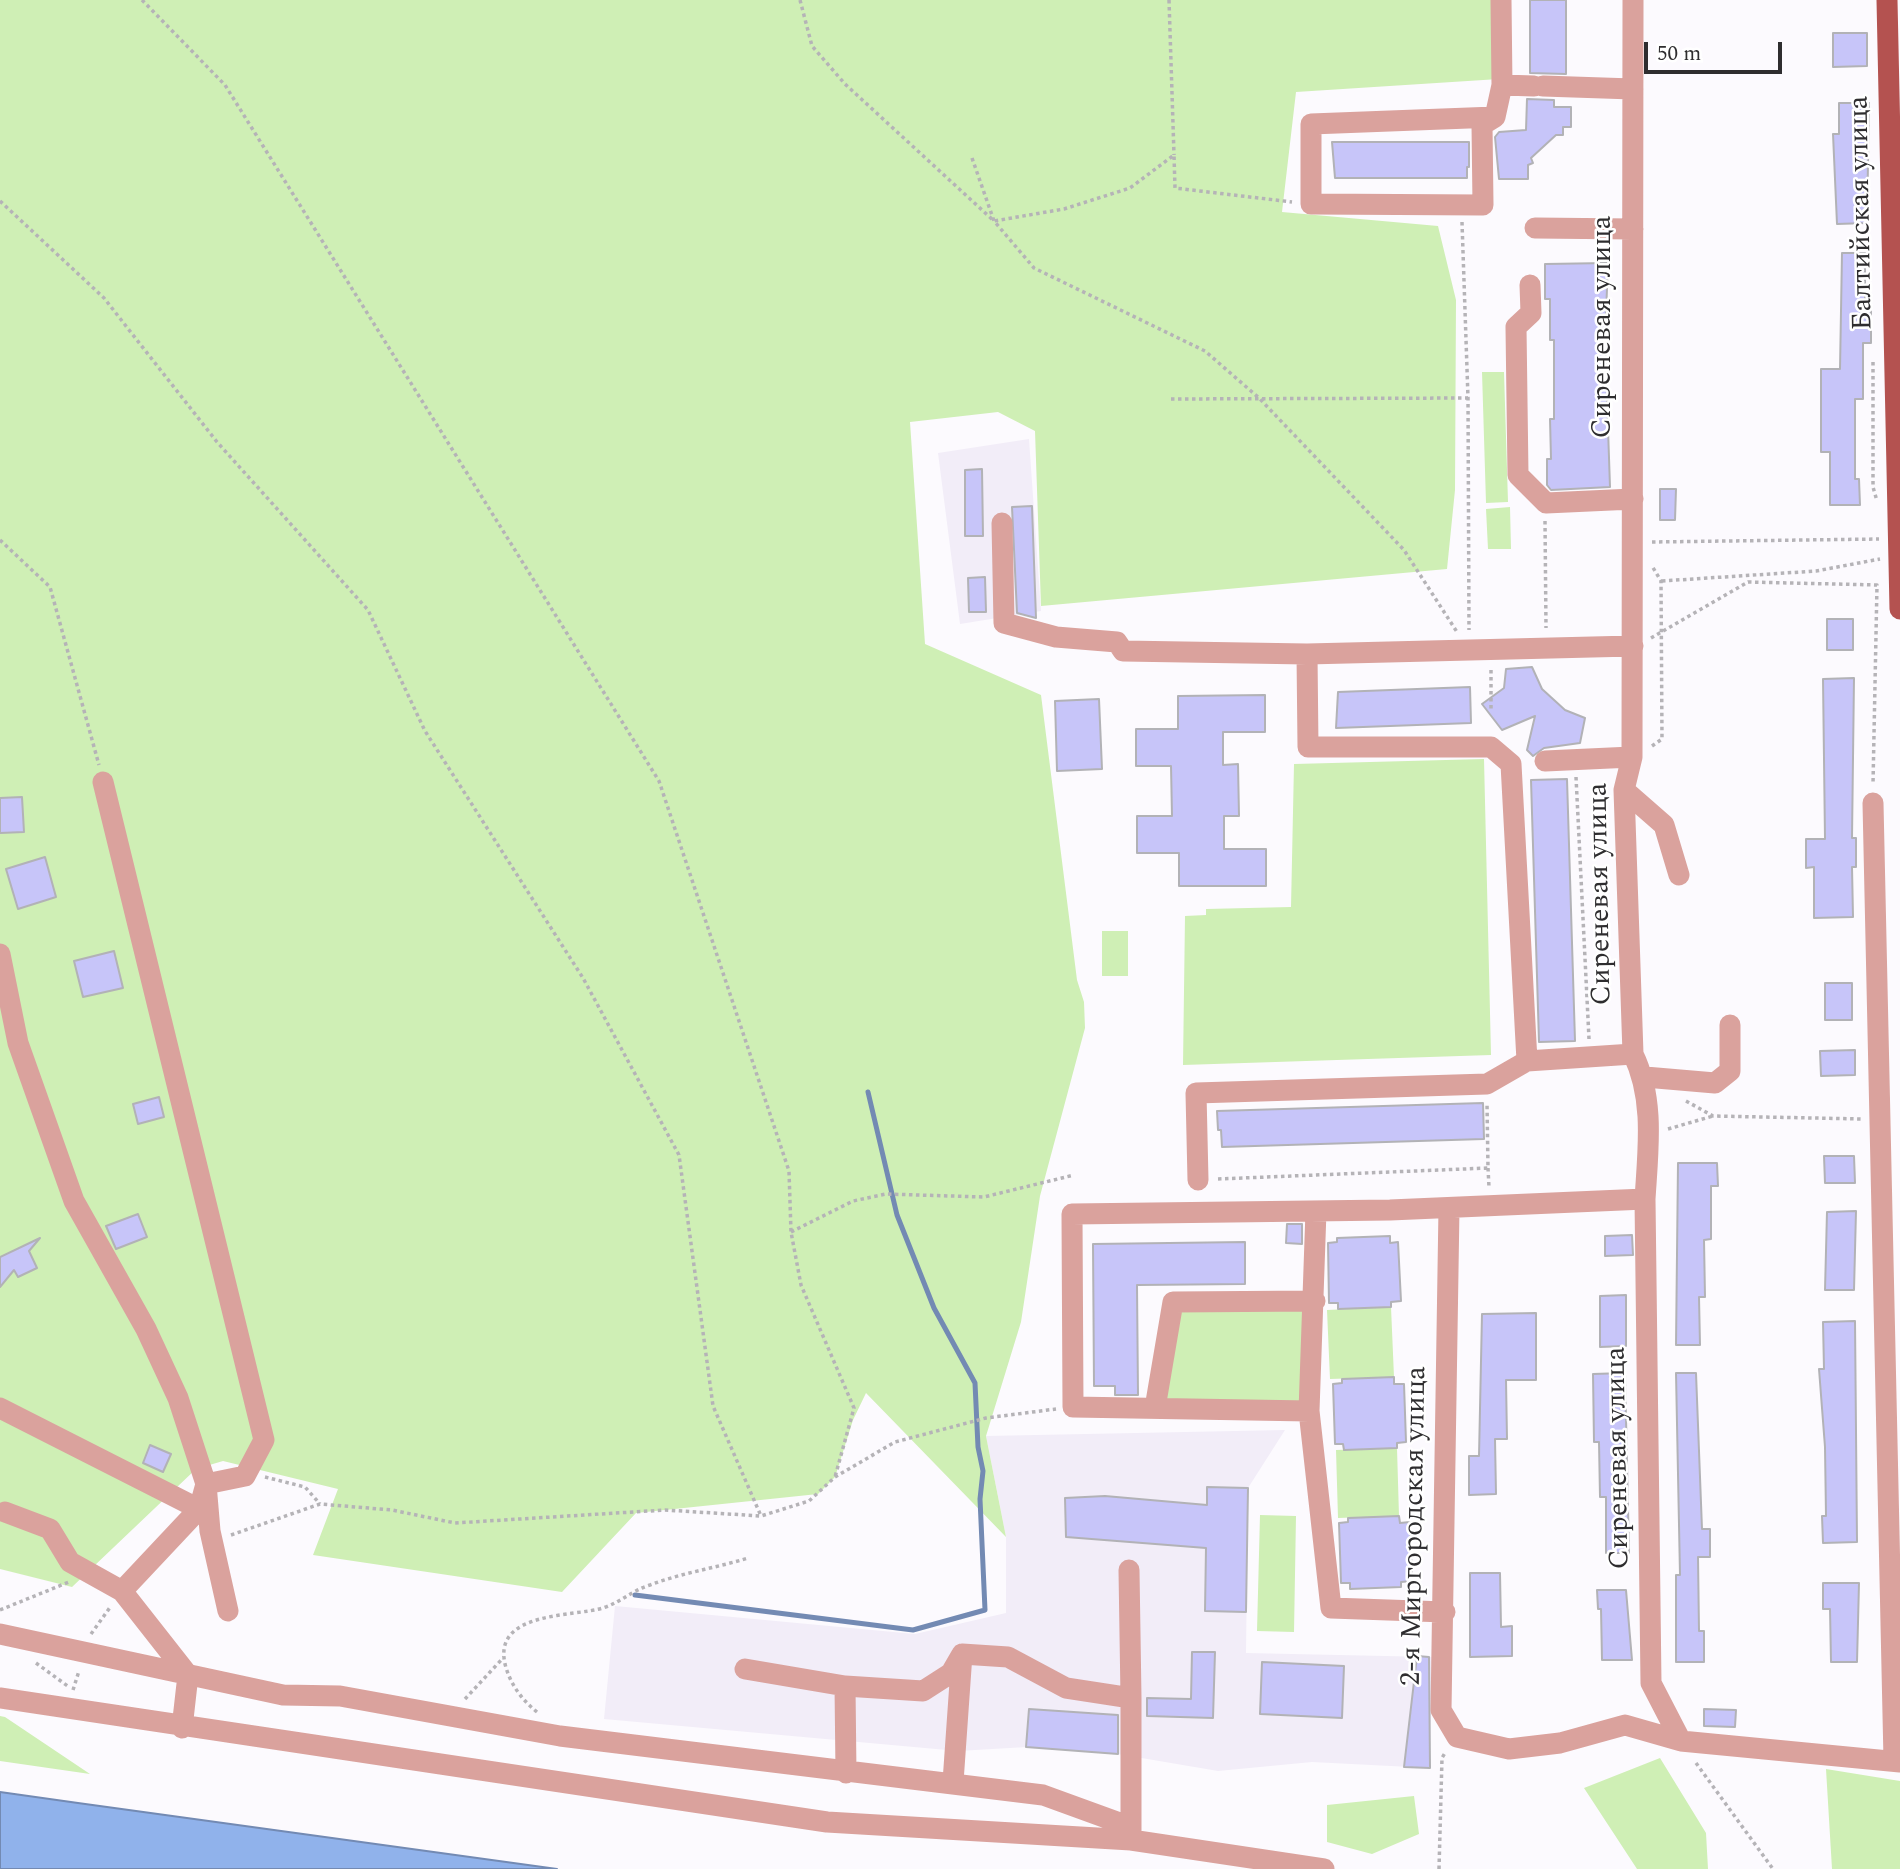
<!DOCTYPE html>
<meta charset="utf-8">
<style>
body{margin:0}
#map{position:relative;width:1900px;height:1869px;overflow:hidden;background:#fcfafe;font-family:Spectral,serif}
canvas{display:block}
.scale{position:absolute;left:1644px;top:42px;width:138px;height:32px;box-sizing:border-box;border:4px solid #2e2d2f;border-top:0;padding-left:9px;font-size:21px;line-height:24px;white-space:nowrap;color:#2e2d2f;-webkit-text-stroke:5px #fff;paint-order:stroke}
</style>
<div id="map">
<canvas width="1900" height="1869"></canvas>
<div class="scale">50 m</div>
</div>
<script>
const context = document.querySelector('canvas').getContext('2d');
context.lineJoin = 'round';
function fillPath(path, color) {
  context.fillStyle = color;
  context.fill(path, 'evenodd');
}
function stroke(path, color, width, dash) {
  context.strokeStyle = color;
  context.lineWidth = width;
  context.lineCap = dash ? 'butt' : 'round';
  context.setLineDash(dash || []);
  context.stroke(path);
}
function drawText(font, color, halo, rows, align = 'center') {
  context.font = font + ' Spectral,serif';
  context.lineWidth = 5;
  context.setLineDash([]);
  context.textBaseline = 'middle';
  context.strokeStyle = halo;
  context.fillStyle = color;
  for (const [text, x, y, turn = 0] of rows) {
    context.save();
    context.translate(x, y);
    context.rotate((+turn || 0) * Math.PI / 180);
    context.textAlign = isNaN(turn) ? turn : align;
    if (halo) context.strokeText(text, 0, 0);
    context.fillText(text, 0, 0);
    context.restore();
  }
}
const built = new Path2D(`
 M1029,439L1041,611L960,624L938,453Z
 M1285,1430L1248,1488L1246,1653L1432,1657L1430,1768L1312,1762L1218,1771L1118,1754L1027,1747L958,1751L604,1719L615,1606L915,1634L1006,1613V1537L986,1436Z`);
const green = new Path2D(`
 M0,0H1504L1499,79L1296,92L1282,212L1438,226L1456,300L1455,490L1447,569L1041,606L1035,431L998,412L910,422L925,644L1041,695L1077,980L1084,1002L1085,1028L1040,1196L1021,1322L986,1436L1006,1537L866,1393L853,1420L835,1477L818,1494L636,1513L562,1592L313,1555L338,1489L223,1461L196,1469L72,1587L0,1569Z
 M1482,372H1504L1508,502L1486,503Z
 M1510,507L1511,549H1488L1486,509Z
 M1484,759L1491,1055L1183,1065L1185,916L1206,915V909L1291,907L1294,764Z
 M1102,931H1128V976H1102Z
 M1315,1301L1309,1411L1155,1408L1173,1302Z
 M1391,1307L1394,1377L1330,1379L1327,1310Z
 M1397,1448L1399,1516L1338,1518L1336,1450Z
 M1260,1515L1296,1516L1294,1632L1257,1631Z
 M0,1716L5,1717L90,1774L0,1761Z
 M1660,1758L1706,1833L1708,1869H1637L1584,1788Z
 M1826,1769L1900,1781V1869H1832Z
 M1414,1796L1419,1834L1372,1854L1327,1842V1805Z`);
const water = new Path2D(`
 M0,1792L78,1803L557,1869H0Z`);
const stream = new Path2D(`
 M635,1595L913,1630L985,1610L980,1499L983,1471L978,1447L975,1383L934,1308L897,1215L868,1092`);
const building = new Path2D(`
 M1530,0H1566V74L1530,73Z
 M1833,33H1867V66L1833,67Z
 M1527,99L1554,100V107H1571V127H1563V135H1556L1531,158L1533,163L1528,165V179H1499L1495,137L1499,132L1526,130Z
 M1839,103H1869L1867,223L1837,224L1833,134H1839Z
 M1332,142H1469V167H1467V178H1335Z
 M1842,253H1865V306H1871V343H1863V399H1855V479H1859L1860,505H1830V452H1821V369H1840Z
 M1608,263L1605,340L1610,487L1551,490L1547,485V459H1551L1550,419H1554V340H1550V299H1545V264Z
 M982,469L983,536H965V470Z
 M1660,489H1676L1675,520H1660Z
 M1032,506L1036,618L1017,613L1012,507Z
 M985,577L986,612H969L968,578Z
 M1827,619H1853V650H1827Z
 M1532,667L1542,689L1565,710L1585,718L1580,743L1544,748L1533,756L1527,750L1535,716L1502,730L1482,704L1504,688L1506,669Z
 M1854,678L1852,838H1856V867H1852L1853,917L1814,918V867L1806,868V839H1825L1823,679Z
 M1470,687L1471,723L1336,728L1338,692Z
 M1265,695V732H1223V765L1238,764L1239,816H1224V849H1266V886H1179V853H1137V816H1172L1171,766H1136V729H1178V696Z
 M1099,699L1102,769L1057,771L1055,701Z
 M1567,779L1575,1041L1539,1042L1531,780Z
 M22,797L24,832L0,833V798Z
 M45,857L56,897L18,909L6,869Z
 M114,951L123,988L83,997L74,961Z
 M1825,983H1852V1020H1825Z
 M1855,1050V1075L1821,1076L1820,1051Z
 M159,1097L164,1117L138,1124L133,1104Z
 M1483,1103L1484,1139L1222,1147L1221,1130H1218L1217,1111Z
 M1824,1156H1854L1855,1183H1825Z
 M1678,1163H1717L1718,1186H1711V1239L1704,1240L1705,1297H1699L1700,1345H1676Z
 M1856,1211L1854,1290H1825L1827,1212Z
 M138,1214L147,1237L116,1249L106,1226Z
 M1287,1224H1302V1244L1286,1243Z
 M1632,1235L1633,1255L1605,1256V1236Z
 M1390,1236V1243L1398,1242L1401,1301L1391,1302V1307L1338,1309V1303H1329L1328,1243L1337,1242V1238Z
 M40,1238L29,1251L37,1268L18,1277L14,1270L0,1287V1257Z
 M1245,1242V1284L1137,1285L1138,1395H1115V1386H1094L1093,1244Z
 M1626,1295V1346L1600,1347V1296Z
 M1536,1313V1380H1506L1507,1439H1495L1496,1494L1469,1495V1456H1479L1482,1314Z
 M1855,1321L1857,1542L1823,1543L1822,1516H1826L1825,1447L1819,1369H1824L1823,1322Z
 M1625,1373L1629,1553H1606V1497H1600L1599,1442H1594L1593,1374Z
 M1676,1373H1696L1702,1529H1710V1557H1698L1699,1631H1704V1662H1676V1575H1680Z
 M1394,1377V1384H1404L1406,1442L1397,1443V1448L1344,1450L1343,1444H1335L1333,1384L1342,1383V1379Z
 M150,1445L171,1454L163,1472L143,1463Z
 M1207,1487L1248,1488L1246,1612L1205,1611L1206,1548L1066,1537L1065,1498L1105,1496L1207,1505Z
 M1399,1516L1400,1523L1410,1522L1412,1581L1401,1582V1587L1350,1589V1583H1341L1339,1523L1348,1522V1518Z
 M1470,1573H1500L1501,1627L1512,1626V1656L1470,1657Z
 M1823,1583H1859L1857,1662H1831L1830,1609H1823Z
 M1597,1590H1626L1632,1660H1602L1601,1609H1598Z
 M1192,1652H1215L1213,1718L1147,1716V1698L1191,1699Z
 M1417,1656L1429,1657L1430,1768L1404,1767Z
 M1262,1662L1344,1666L1342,1718L1260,1714Z
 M1029,1709L1118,1715V1754L1026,1747Z
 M1704,1709L1736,1710L1735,1727L1704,1726Z`);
const path = new Path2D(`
 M142,0L225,85L659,781L789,1171L791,1232L801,1285L854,1408L835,1477
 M800,0L812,46L845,84L994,221L1064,209L1130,188L1174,155L1175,188L1292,202
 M1169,0L1174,155
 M972,158L994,221L1034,268L1205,351L1259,398L1404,550L1457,632
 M0,201L104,298L217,442L368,610L425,731L583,978L679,1155L713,1406L761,1516
 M1462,222L1468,398L1469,630
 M1873,362V487L1877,501
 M1171,399L1468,398
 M1545,521L1546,628
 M0,540L50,587L99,765
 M1652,542L1879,539
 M1662,581L1816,571L1880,559
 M1651,638L1748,582L1877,585L1873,784
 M1491,670V710
 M1652,746L1662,739L1661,581L1652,566
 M1576,777L1589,1039
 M1686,1101L1713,1116L1863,1119
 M1668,1129L1713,1116
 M1488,1168L1489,1187
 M1218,1179L1488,1168L1487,1103
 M791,1232L853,1201L886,1194L984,1197L1074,1175
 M265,1477L305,1487L320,1504
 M231,1535L320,1504L392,1510L455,1523L665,1510L761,1516L809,1501L835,1477L895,1442L986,1418L1056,1409
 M0,1610L69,1582
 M91,1634L111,1606
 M36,1663L69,1687
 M73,1690L79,1671
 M465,1699L504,1657
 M537,1712C522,1700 510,1684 505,1664C493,1611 573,1617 603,1608C621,1602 631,1591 650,1585C681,1573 716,1568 748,1558
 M1696,1763L1773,1869
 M1439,1869L1442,1758L1445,1753`);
const minor = new Path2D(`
 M1633,0L1632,757L1624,790L1633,1054C1655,1099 1648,1150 1645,1199L1651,1683L1681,1741L1900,1762
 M1502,85L1534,86
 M1543,86L1633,89
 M1495,117L1482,125L1483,205L1311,204V124L1495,117L1502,85L1501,0
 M1535,228L1633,229
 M1530,285L1531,313L1516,327L1518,475L1546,503L1633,499
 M1002,523L1004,623L1056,637L1117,642L1123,651L1307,654L1633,646
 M1307,654L1308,747H1491L1511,764L1527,1061
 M1545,761L1632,757
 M103,782L264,1440L245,1476L206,1484L199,1509
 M1624,790L1664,825L1679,875
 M1873,803L1894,1760
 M0,954L18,1043L74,1201L146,1329L178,1398L206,1484L210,1531L228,1611
 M1645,1077L1715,1083L1730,1071V1025
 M1198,1180L1196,1093L1487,1084L1527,1061L1633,1054
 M1449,1208L1441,1710L1457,1737L1509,1749L1560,1743L1625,1725L1681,1741
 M1316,1211L1309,1411L1331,1608L1445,1612
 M0,1408L199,1509L122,1591
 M1155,1408L1173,1302L1315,1301
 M1309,1411L1073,1407L1072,1214L1390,1210L1645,1199
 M5,1512L50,1529L70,1562L122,1591L188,1675L182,1728
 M1129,1570L1131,1698
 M0,1634L283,1695L340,1696L560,1736L1043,1795L1131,1827
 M745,1669L845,1686L846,1773
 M845,1686L923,1691L951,1673L962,1654
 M0,1698L827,1822L1131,1840L1324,1869
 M953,1782L962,1654L1008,1657L1066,1688L1131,1698V1838`);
const major = new Path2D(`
 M1887,0L1900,609`);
const streetNames = [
 ["Балтийская улица",1863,213,-91],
 ["Сиреневая улица",1605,327,-90],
 ["Сиреневая улица",1602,894,-91],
 ["Сиреневая улица",1620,1458,-91],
 ["2-я Миргородская улица",1416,1526,-89]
];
fillPath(built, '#f2edf8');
fillPath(green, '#cfefb5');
fillPath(water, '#90b2eb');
stroke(water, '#738ab3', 2);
stroke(stream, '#738ab3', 5);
fillPath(building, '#c7c5f9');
stroke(building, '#b2b2b6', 2);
stroke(path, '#b5b3b7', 3.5, [3.5, 3.5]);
stroke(minor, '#daa29d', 21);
stroke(major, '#b45250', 21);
drawText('28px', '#2e2d2f', '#fff', streetNames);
</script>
